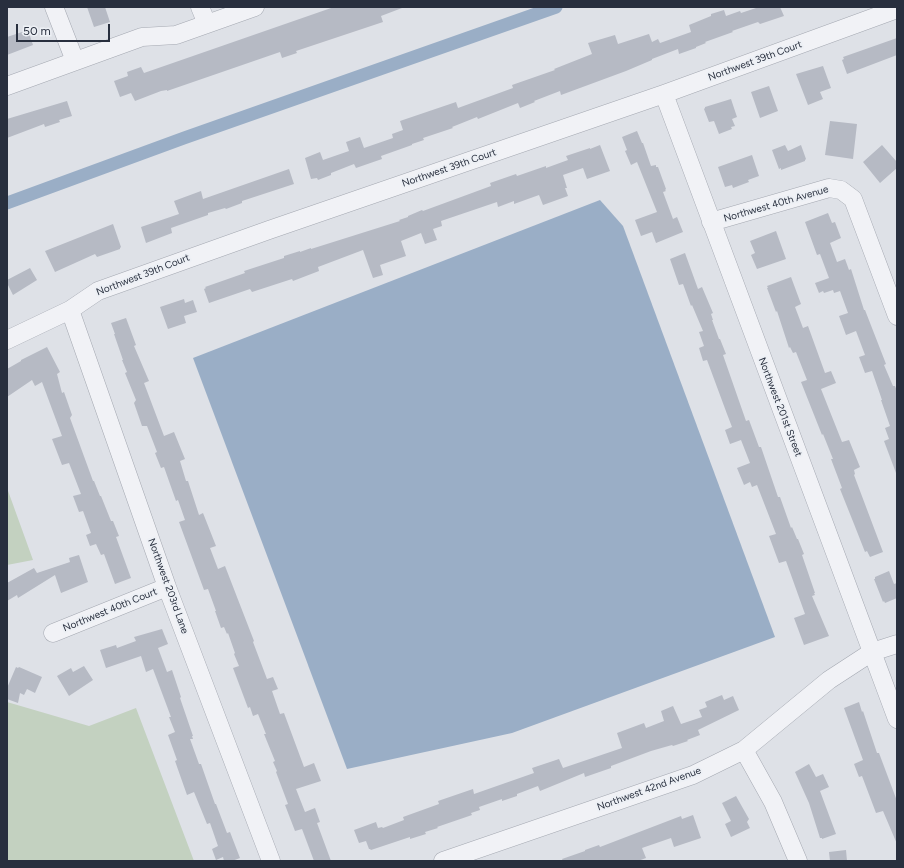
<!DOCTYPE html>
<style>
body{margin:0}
#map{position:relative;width:904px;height:868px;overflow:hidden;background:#dee1e7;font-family:Figtree,sans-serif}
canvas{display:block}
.frame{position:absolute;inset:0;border:8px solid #282f3e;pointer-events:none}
.scale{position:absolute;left:16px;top:24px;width:94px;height:18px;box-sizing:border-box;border:2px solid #282f3e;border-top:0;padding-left:5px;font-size:12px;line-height:14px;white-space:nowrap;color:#282f3e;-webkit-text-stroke:3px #edf0f5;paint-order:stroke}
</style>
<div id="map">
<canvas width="904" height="868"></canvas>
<div class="frame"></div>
<div class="scale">50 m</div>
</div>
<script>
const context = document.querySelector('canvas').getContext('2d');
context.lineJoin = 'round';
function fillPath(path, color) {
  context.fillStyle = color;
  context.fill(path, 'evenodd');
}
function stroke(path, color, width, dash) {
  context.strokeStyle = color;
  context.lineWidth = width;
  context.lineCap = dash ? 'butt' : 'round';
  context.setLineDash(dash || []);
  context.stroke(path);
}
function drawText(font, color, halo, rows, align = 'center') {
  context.font = font + ' Figtree,sans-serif';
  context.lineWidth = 4;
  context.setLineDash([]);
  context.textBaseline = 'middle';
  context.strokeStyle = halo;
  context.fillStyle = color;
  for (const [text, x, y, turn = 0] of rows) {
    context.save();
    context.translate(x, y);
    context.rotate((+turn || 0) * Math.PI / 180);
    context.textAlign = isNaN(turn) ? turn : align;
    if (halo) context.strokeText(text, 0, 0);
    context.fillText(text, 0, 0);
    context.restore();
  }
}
const green = new Path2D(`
 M7,488L33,560L7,565Z
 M7,702L89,726L136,708L194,861H7Z`);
const water = new Path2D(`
 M600,200L623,226L775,637L512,733L347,769L193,358Z`);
const canal = new Path2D(`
 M7,203L184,138L556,7`);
const building = new Path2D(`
 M87,7H105L110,22L94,27Z
 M334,7H401L402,8L381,16L383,22L296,51L297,53L282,58L280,52L167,91V90L161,91L135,101L131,93L120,97L114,81L128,76L127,72L141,67L144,73Z
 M759,7H780L784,16L760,24L758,22L732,31L733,32L705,42L706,43L696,47V48L679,54L678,49L652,59V60L626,71L561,95L560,91L534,101L535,102L520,108L518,103L478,119L477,117L452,127L453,128L423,138L424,140L412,144V145L381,156L382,159L356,168L354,164L331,173V175L318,180L317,178L311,179L305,158L320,152L323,160L349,151L346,142L360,137L364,148L393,138L392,134L403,130L400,121L456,102L458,108L513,88L512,85L555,70L554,69L592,54L588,43L615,35L618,44L649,34L652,42L658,39L660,43L691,32L689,25L711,16V14L724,10L726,16L740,11L741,13Z
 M28,30L33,45L7,55V37Z
 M897,38V55L847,74L842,60L844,59L843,57Z
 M823,66L831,88L820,92L823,99L808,105L796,74Z
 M769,86L778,111L760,118L751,92Z
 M731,99L737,117L732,119L735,126L731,127L732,129L719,134L714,121L709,122L704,109L705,108V107Z
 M67,101L72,116L59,120L60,122L45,127L44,124L7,138V119Z
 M830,121L857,124L853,159L825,155Z
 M637,131L642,143H643L651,166L656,165V167H658L666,189L665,190L666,191L663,192L673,219L677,217L683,232L656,243L652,232L641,236L635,220L657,212L637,162L631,165L625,151L627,150L622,137Z
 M600,145L610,171L587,179L583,168L563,175L567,188H565L568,196L543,205L539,195L514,204V201L498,207L497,202L441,221L442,226L433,229L437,240L425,244L421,233L401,241L406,256L380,265L383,275L373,278L363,250L318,267L319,271L293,281L292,279L252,292L250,289L209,303L204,289L206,288L205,287L245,273L244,271L284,258V256L300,251V252L311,248V249L400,221L399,220L408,217V216L422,210L423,211L491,186L490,183L516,174L517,176L546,166V168L568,160L566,156L590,148V149Z
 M785,145L788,151L801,145L806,159L805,160V161L781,170V168L779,169L772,150Z
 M882,145L897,162V168L880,183L863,162Z
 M752,155L759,176L748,180L749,182L733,188L732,185L725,187L718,167Z
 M289,169L294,184L242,201V203L226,209L225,208L208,213V215L171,228L172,233L146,243L141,227L179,214L174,201L201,191L203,199Z
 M828,213L832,223L835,222L841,238L830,243L837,262L845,259L849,270L851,269L864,310H865L886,364L884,365L893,386H895L897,391V473H896L884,441L889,439L885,428L890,426L881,400H882L872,371L865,373L859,357L865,355L856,331L846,335L839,316L848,313L840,291L834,293L833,290L824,293L823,291L819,293L815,283L829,278L820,254L817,255L805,222Z
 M113,224L121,247L120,248V249L97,257L95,254L55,272L45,251Z
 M776,231L786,259L757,269L751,255L755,253L750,241Z
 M685,253L698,289L702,287L713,313L711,314L713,320H712L719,339H720L726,354L723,355L746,421L749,420L759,447H761L778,497H780L791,528L792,527L797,539H798L804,554L802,555L815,593H814L815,595L812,596L829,636L804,645L794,618L805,614L786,561L779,563L769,536L776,534L757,485L752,487L750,482L744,485L737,468L750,463L741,440L730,444L725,430L732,427L727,414L707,360L703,361L699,348L704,346L699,332L703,331L692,305L691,306L683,284L679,285L670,259Z
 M30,268L37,280L13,295L7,283V280Z
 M791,277L801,304L795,307L803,328L808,326L825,373L831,371L836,383L821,389L842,442L849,440L860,467L854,470L855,474L854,475L883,552L870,557L867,551L865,552L854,524L840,489L842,488L831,459H833L823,434L822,435L801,382L807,380L796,352L793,353L790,347L789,348L777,311L776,312L767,288H768L767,286Z
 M184,299L185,303L193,300L197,312L184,316L186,323L168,329L160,307Z
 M126,318L136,345L134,346L149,381L144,383L164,436L174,432L185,459L180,461L186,481H188L199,515L203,513L216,546L210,548L218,569L225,566L254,641L253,642L267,679L273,677L278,689L272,691L280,714L284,713L304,767L314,763L321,781L296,789L305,812L315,808L320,822L317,823L331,861H314L302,829L295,831L285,805L288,804L276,772L277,771L273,762L275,761L264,734H266L258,714L253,716L250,707L248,708L233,668L239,666L234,654L235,653L228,633L227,634L224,627L221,628L215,611H216L208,589L204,590L179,522L185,520L178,500L176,501L164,467L161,468L155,453L157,452L147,426H142L134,403L136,400L125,373L127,372L122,360H123L114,334H115L111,323Z
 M47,347L60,372L57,374L62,393L64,392L72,415L70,418L93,481H94L100,496H101L111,521H113L119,536L116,537L131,578L115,584L104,554L101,555L96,544L90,546L86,535L91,533L83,511L79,512L73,496L81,494L69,463L62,465L52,439L62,436L42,382L35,386L32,380L7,397V369L21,361V360Z
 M79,555L88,582L61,593L55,575L18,598L17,595L7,601V583L34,568L37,573L70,562L69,558Z
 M889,571L894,584L897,583V598L885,603L884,601L883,602L874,579H875V577Z
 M162,629L168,644L158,648L167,672L172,670L181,697L180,698L193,736H192L193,739H190L199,764H201L215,804H216L227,833L230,832L240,858L232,861H224L223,857L216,860L212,849L218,846L210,823L207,824L194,792L187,795L175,761L177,760L168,735L175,732L169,717H171L153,669L146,672L141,656L106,668L100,650L116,645L117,648L136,641L134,637Z
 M84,666L93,680L69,696L57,676L71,668L73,672Z
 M16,667L18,668L19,667L42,677L35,693L27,689L24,695L20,693L18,703L7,699V688Z
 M722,695L724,700L733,696L739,710L698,730L700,735L687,740L688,741L673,746L672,745L651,751L611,766V768L585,777L584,773L540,791L538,786L517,794V796L502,801V799L479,807L480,810L471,813L472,815L437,827L438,828L425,832L426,834L410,839V837L371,850L370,849H369L366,841L359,843L354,830L376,822L378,828L382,827L383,828L404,820L403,817L439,804L438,801L473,789L474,794L534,773L532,768L559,759L563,768L622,748L617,733L644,723L646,728L664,721L661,711L673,706L681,724L702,717L699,710L707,707L705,702Z
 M859,702L862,712L863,711L877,753H879L897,801V844L883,811L876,813L862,776L859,777L854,764L863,760L844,708Z
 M809,764L816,777L823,774L829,787L820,791L836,834L822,839V838H820L809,803L795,772Z
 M736,796L749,819L747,822L750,828L731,837L725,824L731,821L722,803Z
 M693,815L701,838L674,847L671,838L642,848L646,858L638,861H563L562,859L585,851V850L599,845L600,847L681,816L682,819Z
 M846,850L847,861H830L829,852Z`);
const minor = new Path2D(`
 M54,7L75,61
 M200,7L207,24
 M7,86L142,37L176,35L255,7
 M664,94L897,719
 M711,222L829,188L841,190L853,199L897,316
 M70,310L167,587L271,861
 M7,340L70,310L98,291L269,230L664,94L897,9
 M53,633L167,587
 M744,750L773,802L798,861
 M443,861L693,775L744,750L829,680L872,652L897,644`);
const streetNames = [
 ["Northwest 39th Court",755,61,-20],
 ["Northwest 39th Court",449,168,-19],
 ["Northwest 40th Avenue",776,204,-16],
 ["Northwest 39th Court",143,275,-21],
 ["Northwest 201st Street",780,407,69],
 ["Northwest 203rd Lane",168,586,70],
 ["Northwest 40th Court",110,610,-22],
 ["Northwest 42nd Avenue",649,789,-20]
];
fillPath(green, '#c3d1c0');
fillPath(water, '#9aaec6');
stroke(canal, '#9aaec6', 13);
fillPath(building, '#b6bac4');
stroke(minor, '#a4a8b1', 19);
stroke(minor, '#f1f2f6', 18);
drawText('10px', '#282f3e', '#edf0f5', streetNames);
</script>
